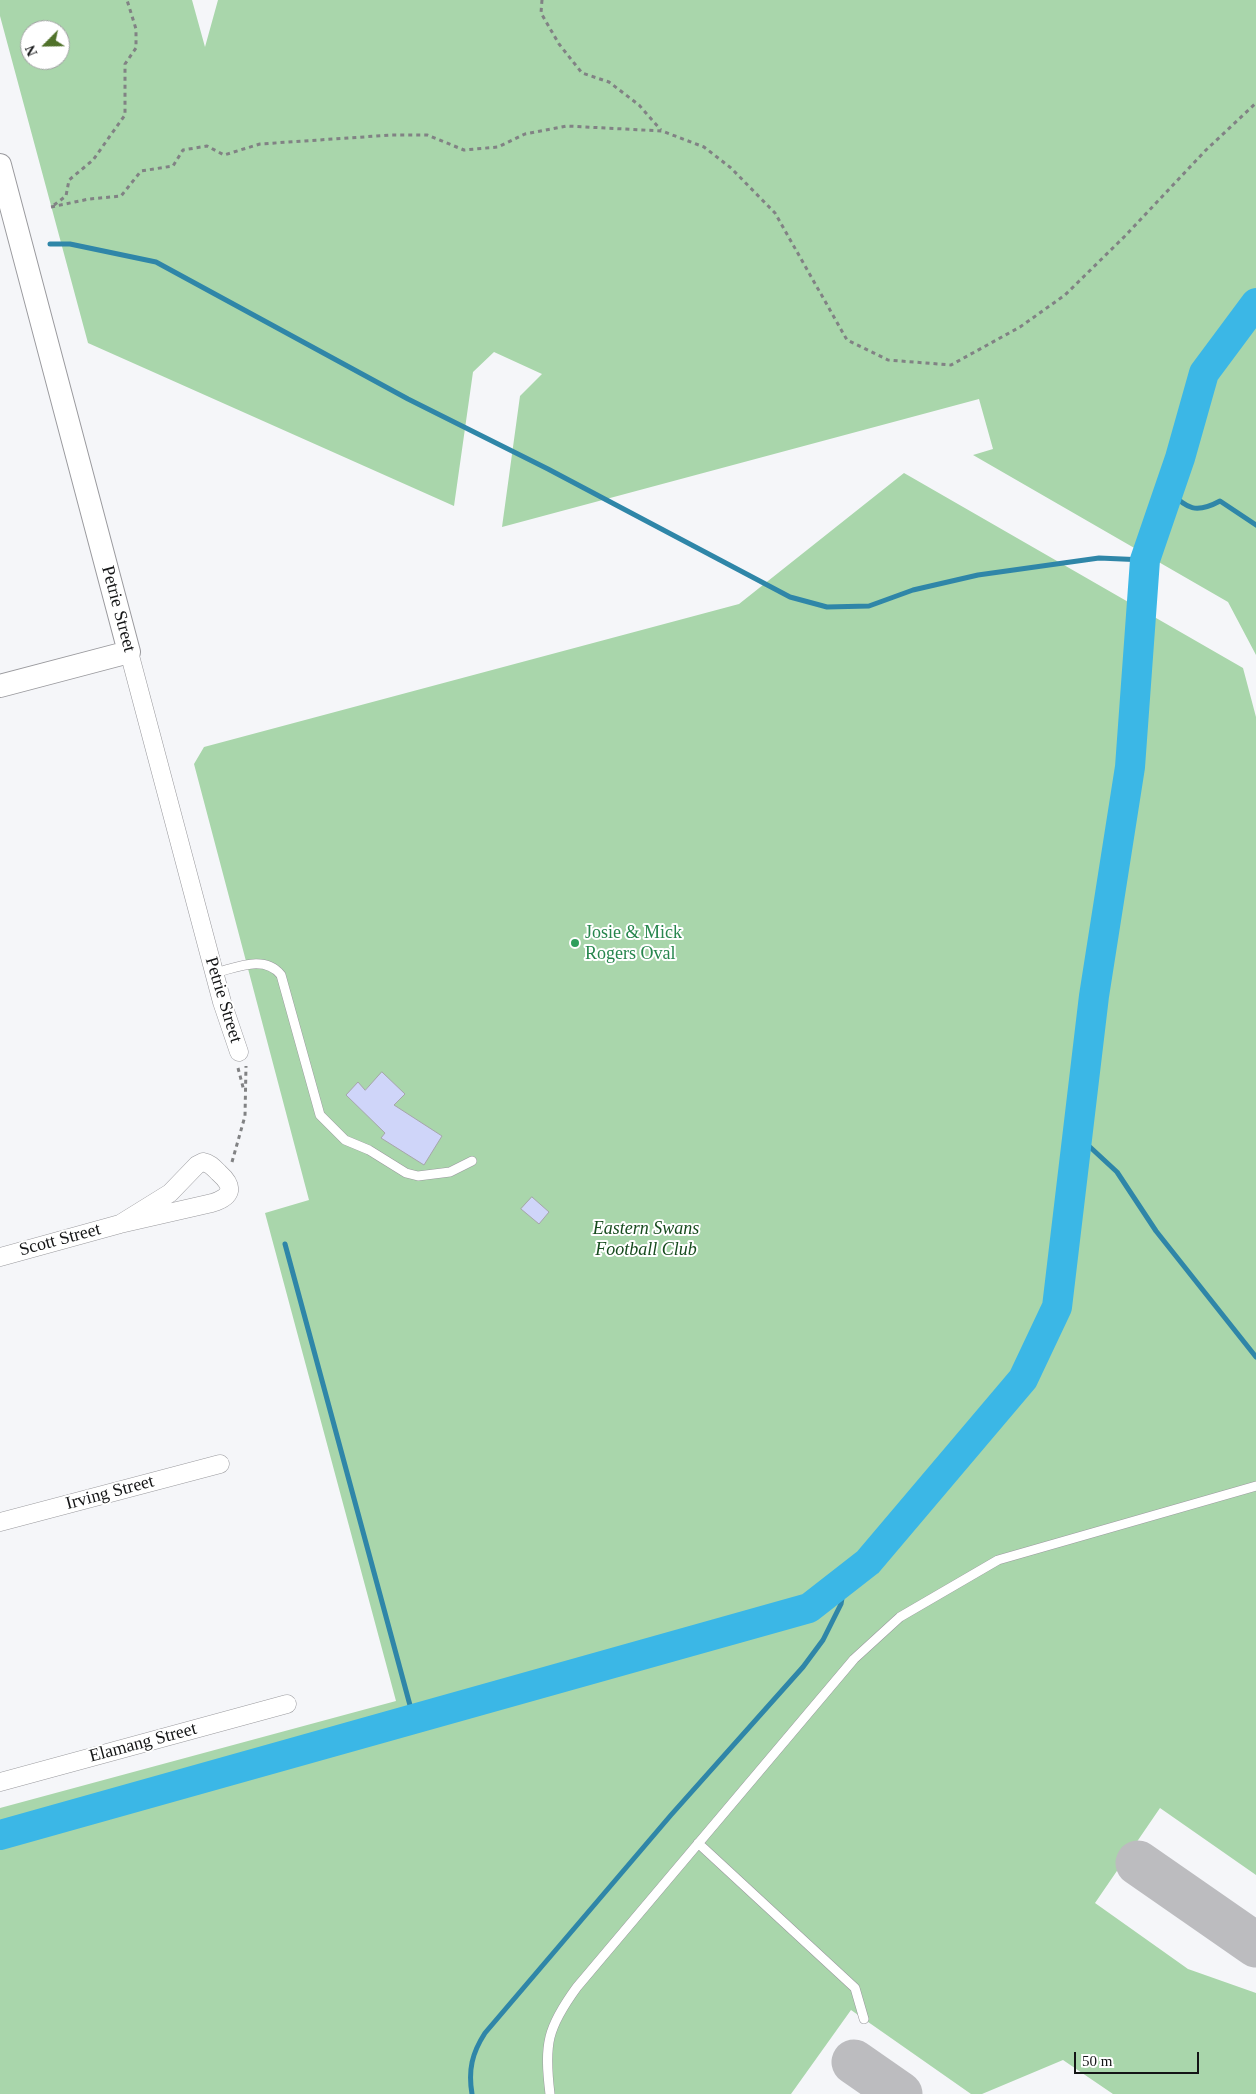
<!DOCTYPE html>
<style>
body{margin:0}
#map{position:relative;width:1256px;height:2094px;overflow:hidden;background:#f5f6f9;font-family:"Times New Roman",serif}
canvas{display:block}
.north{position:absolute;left:20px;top:20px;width:50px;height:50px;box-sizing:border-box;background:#fff;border:1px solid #a1a1a2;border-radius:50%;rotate:247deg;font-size:14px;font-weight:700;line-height:20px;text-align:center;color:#141516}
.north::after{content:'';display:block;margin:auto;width:18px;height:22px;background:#50722a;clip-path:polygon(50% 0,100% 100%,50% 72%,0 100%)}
.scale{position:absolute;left:1074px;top:2052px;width:125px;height:22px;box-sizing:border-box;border:2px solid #141516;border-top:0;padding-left:6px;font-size:15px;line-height:18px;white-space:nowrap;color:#141516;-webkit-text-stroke:4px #fff;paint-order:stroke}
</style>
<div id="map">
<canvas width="1256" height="2094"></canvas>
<div class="north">N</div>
<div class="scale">50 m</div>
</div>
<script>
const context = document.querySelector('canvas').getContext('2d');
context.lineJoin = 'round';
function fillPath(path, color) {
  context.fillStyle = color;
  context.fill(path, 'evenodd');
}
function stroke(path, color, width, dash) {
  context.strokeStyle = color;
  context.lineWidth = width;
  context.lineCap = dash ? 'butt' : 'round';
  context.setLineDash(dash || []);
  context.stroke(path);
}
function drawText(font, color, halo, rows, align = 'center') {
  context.font = font + ' "Times New Roman",serif';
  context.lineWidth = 4;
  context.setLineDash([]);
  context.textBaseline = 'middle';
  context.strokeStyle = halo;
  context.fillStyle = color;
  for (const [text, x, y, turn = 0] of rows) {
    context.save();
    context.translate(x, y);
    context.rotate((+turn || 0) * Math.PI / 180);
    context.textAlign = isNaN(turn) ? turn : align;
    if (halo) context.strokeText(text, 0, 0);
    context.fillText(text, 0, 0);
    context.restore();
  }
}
const green = new Path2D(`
 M0,0H192L205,47L218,0H1256V655L1228,602L973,455L993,449L979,399L502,527L520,396L542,374L494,352L473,372L454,506L88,343L0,16ZM30,30H60V60H30Z
 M904,473L1243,668L1256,717V1875L1160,1808L1095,1903L1188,1969L1256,1993V2094H1113L1063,2060L982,2094H971L851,2010L791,2094H0V1808L396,1701L265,1213L309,1200L194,764L204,747L739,604Z`);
const stream = new Path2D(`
 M50,244H70L156,262L408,399L548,469L790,597L827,607L869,606L913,590L978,575L1099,558L1145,560
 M1169,491C1187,509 1196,514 1220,501L1256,525
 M1077,1135L1117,1172L1156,1231L1256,1357
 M285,1244L414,1720
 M472,2094C468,2070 472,2053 485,2033L671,1815L803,1667L823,1640L841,1604L845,1580`);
const river = new Path2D(`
 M0,1835L809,1608L868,1562L1023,1379L1057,1307L1094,996L1130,767L1145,560L1180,458L1204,373L1256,303`);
const taxiway = new Path2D(`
 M1138,1863L1256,1945
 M854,2062L900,2094`);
const building = new Path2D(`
 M382,1072L405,1094L394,1105L442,1136L424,1165L381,1138L385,1133L346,1095L358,1082L365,1090Z
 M532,1197L549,1212L539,1224L521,1209Z`);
const path = new Path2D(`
 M542,0L541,13L559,44L582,73L609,82L639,105L661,130
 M54,205L66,196L69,180L93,160L125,115V64L136,48V29L127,0
 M51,207L89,199L121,196L141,171L173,166L183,150L207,146L224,155L260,144L392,135H427L464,150L498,147L525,134L567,126L662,131L704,147L731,168L775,213L847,340L888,360L951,365L1020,327L1065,295L1125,236L1206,150L1256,103
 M238,1068L244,1091
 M232,1162L245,1116L246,1066`);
const service = new Path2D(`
 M214,973C236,968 264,954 281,975L320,1115L345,1140L369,1150L406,1173L418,1176L450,1172L472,1161
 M698,1843L855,1988L864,2019
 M550,2094C544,2044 547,2028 577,1987L854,1659L900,1617L998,1560L1256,1486`);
const minor = new Path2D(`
 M129,652L222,1002L239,1052
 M203,1162C210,1163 214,1168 219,1173C235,1187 232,1197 212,1203L120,1224L170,1193L197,1165Z
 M0,1257L120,1224
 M0,1522L220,1464
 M0,1782L287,1704`);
const tertiary = new Path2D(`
 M0,165L129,652L0,686`);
const markers = [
 [575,943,5,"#2e9e5b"]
];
const streetNames = [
 ["Petrie Street",118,609,75],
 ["Petrie Street",223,1000,73],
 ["Scott Street",60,1240,-15],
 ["Irving Street",110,1493,-15],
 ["Elamang Street",143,1743,-15]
];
const leisureNames = [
 ["Josie & Mick",585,933],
 ["Rogers Oval",585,954]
];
const parkNames = [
 ["Eastern Swans",646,1229],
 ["Football Club",646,1250]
];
fillPath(green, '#a9d6ab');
stroke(stream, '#2f86a8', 5);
stroke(river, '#3bb7e6', 30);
stroke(taxiway, '#bcbcbf', 45);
fillPath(building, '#cfd5f9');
stroke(building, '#a6a6aa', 1);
stroke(service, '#9a9a9e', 10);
stroke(minor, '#9a9a9e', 19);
stroke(tertiary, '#9a9a9e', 24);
stroke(path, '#818284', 3, [4, 4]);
stroke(service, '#fff', 9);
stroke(minor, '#fff', 18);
stroke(tertiary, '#fff', 22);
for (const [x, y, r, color] of markers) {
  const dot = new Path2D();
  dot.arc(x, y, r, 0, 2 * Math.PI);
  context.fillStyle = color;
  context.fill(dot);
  stroke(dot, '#fff', 2);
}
drawText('18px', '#141516', '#fff', streetNames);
drawText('18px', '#27864d', '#fff', leisureNames, 'left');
drawText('italic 18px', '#164b1d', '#fff', parkNames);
</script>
